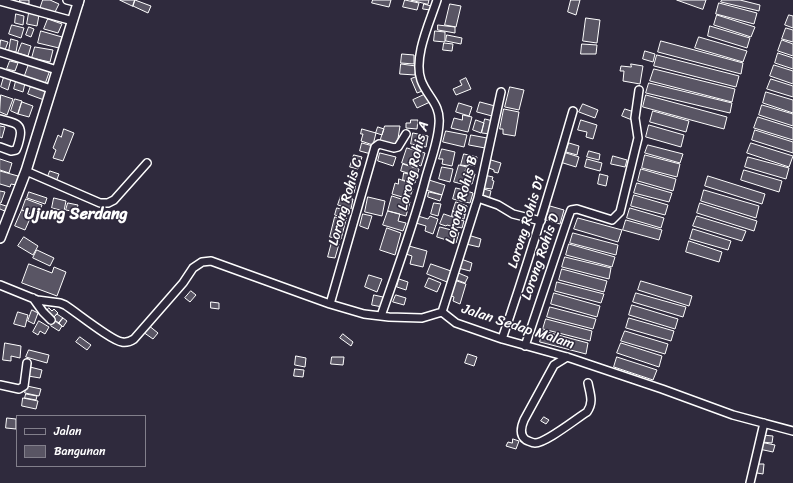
<!DOCTYPE html>
<style>
body{margin:0}
#map{position:relative;width:793px;height:483px;overflow:hidden;background:#2f2a3d;font-family:Sriracha,sans-serif}
canvas{display:block}
.legend{position:absolute;left:16px;top:415px;width:130px;height:52px;box-sizing:border-box;background:#2f2a3d;border:1px solid #827f8b;margin:0;padding:5px 7px;list-style:none;font-size:12px;color:#fff}
.legend li{display:flex;align-items:center;gap:8px;height:20px}
.legend b{width:20px;border:1px solid #827f8b}
</style>
<div id="map">
<canvas width="793" height="483"></canvas>
<ul class="legend">
<li><b style="height:5px;background:#2f2a3d"></b>Jalan</li>
<li><b style="height:11px;background:#595564"></b>Bangunan</li>
</ul>
</div>
<script>
const context = document.querySelector('canvas').getContext('2d');
context.lineJoin = 'round';
function fillPath(path, color) {
  context.fillStyle = color;
  context.fill(path, 'evenodd');
}
function stroke(path, color, width, dash) {
  context.strokeStyle = color;
  context.lineWidth = width;
  context.lineCap = dash ? 'butt' : 'round';
  context.setLineDash(dash || []);
  context.stroke(path);
}
function drawText(font, color, halo, rows, align = 'center') {
  context.font = font + ' Sriracha,sans-serif';
  context.lineWidth = 3;
  context.setLineDash([]);
  context.textBaseline = 'middle';
  context.strokeStyle = halo;
  context.fillStyle = color;
  for (const [text, x, y, turn = 0] of rows) {
    context.save();
    context.translate(x, y);
    context.rotate((+turn || 0) * Math.PI / 180);
    context.textAlign = isNaN(turn) ? turn : align;
    if (halo) context.strokeText(text, 0, 0);
    context.fillText(text, 0, 0);
    context.restore();
  }
}
const building = new Path2D(`
 M20,0H29V4L20,2Z
 M43,0H50L59,4L54,14L40,9Z
 M120,0H135L133,6Z
 M135,0L151,6L148,13L133,6Z
 M373,0H391L389,7L372,3Z
 M405,0L419,3L417,10L403,7Z
 M411,0H429L428,4Z
 M571,0H580L576,15L568,12Z
 M677,0H706L703,9Z
 M722,0H740L760,5L759,11L721,2Z
 M719,3L757,13L754,24L716,14Z
 M424,4L431,6L430,10L423,9Z
 M450,4L461,6L456,27L445,25Z
 M29,13L39,15L37,26L27,24Z
 M16,14L24,16L23,25L15,23Z
 M717,15L755,27L751,37L714,25Z
 M789,15L793,16V28L785,25Z
 M586,18L600,20L597,43L583,41Z
 M48,19L62,24L58,33L44,29Z
 M12,25L24,28L21,38L9,34Z
 M438,25L455,27V33L438,30Z
 M710,26L750,38L747,48L708,36Z
 M29,27L34,29L31,37L26,35Z
 M786,28L793,30V42L782,39Z
 M41,31L62,37L59,48L38,43Z
 M435,31L445,32V42L434,41Z
 M447,35L462,38L461,44L446,41Z
 M699,37L747,51L743,62L695,48Z
 M11,39L18,41L16,52L9,51Z
 M1,40L8,42L5,50L0,48Z
 M782,40L793,44V56L778,51Z
 M661,41L743,63L741,74L658,52Z
 M22,43L31,46L28,56L18,53Z
 M444,43L453,44L452,51L443,50Z
 M582,44L597,45L596,54H581Z
 M35,47L53,50L50,62L32,58Z
 M645,51L655,54L653,62L643,59Z
 M778,53L793,58V69L775,63Z
 M402,54L414,55V64L401,63Z
 M657,55L739,76L736,87L654,66Z
 M10,61L18,63L15,71L7,69Z
 M29,64L50,70L45,84L24,78Z
 M401,64L416,66L415,75L400,74Z
 M631,64L643,66L640,84L623,81L624,71H620L621,66L631,67Z
 M774,65L793,71V84L770,76Z
 M654,69L735,89L732,102L650,81Z
 M419,76L425,90L417,93L411,79Z
 M4,77L11,79L8,90L1,87Z
 M466,78L471,89L456,95L453,89L462,85L460,81Z
 M771,79L793,86V97L767,89Z
 M16,81L25,83L23,92L14,89Z
 M649,83L732,103L730,113L646,93Z
 M31,86L47,92L44,100L28,94Z
 M510,87L524,90L519,110L505,107Z
 M766,92L793,100V113L763,103Z
 M426,94L430,102L417,108L413,100Z
 M1,95L13,99L7,115L0,112Z
 M646,95L727,117L724,129L643,107Z
 M15,99L22,101L18,114L11,111Z
 M22,102L33,106L29,117L18,114Z
 M480,102L495,106L492,116L477,112Z
 M459,103L472,107L469,116L456,112Z
 M583,104L598,110L595,118L579,112Z
 M762,105L793,114V126L759,115Z
 M504,109L519,112L515,136L503,134V129H500Z
 M625,109L634,112L632,120L622,116Z
 M653,111L689,121L686,132L650,122Z
 M463,115L472,117L468,132L451,128L454,118L462,120Z
 M758,117L793,128V140L754,128Z
 M485,119L493,121L490,134L482,133Z
 M411,120H418L417,129L406,128V123H410Z
 M476,120L484,123L481,133L473,130Z
 M581,120L597,125L593,139L586,137L587,132L578,130Z
 M649,125L684,135L681,147L646,137Z
 M0,126L5,127L2,138L0,137Z
 M385,126H400L397,145L380,142Z
 M378,127L384,129L382,135L376,133Z
 M64,129L74,133L63,161L53,158L56,150L53,148L58,135L61,137Z
 M362,129L376,133L373,145L361,141L363,134H361Z
 M755,130L793,142V153L752,140Z
 M446,131L467,135L464,147L443,142Z
 M413,133L428,136L426,147L411,144Z
 M471,135L487,138L485,148L469,145Z
 M362,143L373,146L371,154L360,151Z
 M569,143L579,146L577,155L566,152Z
 M751,143L793,156L789,167L747,153Z
 M648,145L683,154L680,163L645,153Z
 M407,148L425,153L421,166L414,164L413,167L402,163Z
 M442,149L455,152L452,166L442,164L443,159H439Z
 M589,151L600,154L599,160L587,157Z
 M563,152L579,157L576,167L560,162Z
 M380,153L396,157L393,166L378,161Z
 M464,154L477,157L475,166L468,164V166L461,165Z
 M354,155L362,157L358,169L350,167Z
 M645,155L680,164L677,177L642,168Z
 M613,156L627,160L625,167L611,164Z
 M748,157L789,168L786,179L745,167Z
 M0,159L12,163L9,173L0,170Z
 M587,159L602,163L600,171L585,167Z
 M491,160L501,163L498,173L494,172V170L489,168Z
 M403,164L419,169L417,176L401,171Z
 M459,165L467,167L465,171L475,174L472,184L463,181L462,184L454,182Z
 M442,167L453,169L450,182L439,179Z
 M641,169L676,179L673,191L638,181Z
 M744,170L782,181L779,192L741,180Z
 M0,171L18,176L16,185L11,184L10,187L0,184Z
 M50,171L59,174L56,182L47,179Z
 M404,173L417,176L415,183L403,180Z
 M600,174L608,176L606,186L598,184Z
 M484,175L493,177L492,180L494,181L492,189L484,188L486,180L483,179Z
 M708,176L765,194L762,204L705,186Z
 M399,179L407,182L406,187L413,189L409,199L392,194L395,183L398,184Z
 M429,180L445,185L442,195L426,190Z
 M348,182L356,184L354,193L347,192Z
 M637,183L672,193L669,202L634,193Z
 M456,188L464,190L461,201L453,199Z
 M484,189L491,191L489,200L481,198Z
 M464,190L473,193L470,203L461,201Z
 M704,190L759,206L756,218L701,201Z
 M0,191L5,192L1,203H0Z
 M29,192L47,198L45,204L27,198Z
 M429,192L442,195L440,201L428,197Z
 M634,195L668,205L665,215L631,206Z
 M341,196L353,199L351,209L338,205Z
 M392,196L410,202L406,216L388,211Z
 M368,197L385,201L382,216L365,212Z
 M54,198L66,201L64,211L52,208Z
 M26,199L42,205L37,217L22,210Z
 M456,202L467,206L465,215L453,211Z
 M68,203L78,205L76,212L66,210Z
 M434,203L441,204L438,216L431,214Z
 M700,203L757,221L754,231L697,213Z
 M0,204L9,207L7,212L0,209Z
 M550,206L564,210L560,224L546,220Z
 M337,208L348,211L346,219L335,215Z
 M630,208L664,218L661,228L627,218Z
 M22,210L32,214L25,230L15,226Z
 M388,211L400,214L398,221L406,223L403,231L383,225Z
 M453,211L465,215L464,219L452,216Z
 M363,214L372,216L368,229L360,226Z
 M444,214L464,221L462,228L458,227V228L447,225L446,226L440,224Z
 M418,216L428,219L430,216L438,219L433,234L425,231L426,226L416,223Z
 M697,216L746,231L742,241L693,226Z
 M335,217L346,220L341,239L330,237Z
 M578,218L622,230L618,242L574,229Z
 M626,220L662,230L659,240L623,230Z
 M440,227L459,232L456,243L437,237Z
 M387,228L401,233L395,255L380,250Z
 M693,229L731,241L728,250L690,239Z
 M573,233L618,245L616,255L570,243Z
 M468,235L481,239L479,247L466,244Z
 M24,237L38,246L33,255L18,246Z
 M689,241L722,252L719,262L686,252Z
 M332,242L339,244L335,258L328,257Z
 M569,244L615,257L612,267L566,255Z
 M409,246L427,251L423,267L410,264L412,256L406,254Z
 M37,250L54,258L50,266L33,258Z
 M565,257L611,268L609,279L562,267Z
 M461,259L472,263L470,271L458,268Z
 M29,264L52,273L54,267L66,272L57,296L22,283Z
 M431,264L451,271L447,282L427,274Z
 M562,269L607,281L604,292L559,280Z
 M456,272L468,277L465,283L454,279Z
 M369,275L382,279L377,292L365,287Z
 M429,278L441,283L437,292L425,287Z
 M399,279L408,282L406,290L397,287Z
 M454,280L466,284L460,304L453,301L454,297L449,295Z
 M641,281L692,296L689,306L638,290Z
 M557,282L604,294L601,303L555,291Z
 M191,291L196,295L190,302L185,298Z
 M554,293L600,306L597,317L551,304Z
 M636,293L686,307L683,317L633,302Z
 M374,295L383,297L382,307L372,305Z
 M396,295L406,298L404,305L393,302Z
 M211,302L219,303V309L211,308Z
 M632,305L678,319L675,329L629,315Z
 M550,307L596,319L593,329L547,317Z
 M49,308L52,311L54,309L58,313L52,319L46,312Z
 M32,310L38,313L34,324L28,321Z
 M18,312L28,315L25,327L14,324Z
 M57,314L63,318L59,323L53,319Z
 M63,318L67,321L63,327L59,323Z
 M629,318L674,331L671,341L626,328Z
 M546,319L592,331L590,341L543,329Z
 M39,321L49,327L45,334L40,331L38,335L33,332Z
 M55,321L62,326L59,331L51,326Z
 M148,325L158,333L153,339L143,332Z
 M543,331L588,343L586,354L540,342Z
 M625,331L668,344L665,354L621,341Z
 M343,334L353,342L351,346L340,338Z
 M80,337L91,345L87,350L76,342Z
 M5,343L21,346L20,358L11,356V361L3,360Z
 M621,343L662,356L659,367L617,353Z
 M29,350L49,355L47,363L26,357Z
 M468,354L477,357L474,366L465,363Z
 M296,356L306,358L305,367L295,365Z
 M332,357H344L343,365L331,364Z
 M617,357L657,370L653,380L614,367Z
 M30,367L42,370L40,378L28,376Z
 M295,369L304,370L303,377L294,376Z
 M27,386L41,389L39,396L25,393Z
 M26,394L37,396L36,400L25,398Z
 M23,398L38,401L36,409L22,406Z
 M544,417L549,420L546,424L541,421Z
 M7,418L16,419V429L6,428Z
 M763,435L773,436L772,443L762,442Z
 M513,439L519,441L516,449L506,446L508,442L512,443Z
 M760,442L775,445L773,452L759,449Z
 M758,464H764L763,474L757,473Z`);
const minor = new Path2D(`
 M67,0L79,3
 M0,1L73,21
 M0,52L57,70
 M0,72L51,89
 M0,119C12,123 23,122 20,137C19,142 18,146 16,150L11,151L0,147
 M26,171L100,203H108L114,200L147,163
 M478,198L498,205L513,214L541,221
 M0,285L37,300L60,303L65,305C76,312 112,341 122,342C127,343 131,341 134,339L183,283L193,268L202,262L211,261L330,304L364,314L389,317L422,318L442,312L456,323L502,339L567,357L662,389L733,415L793,431
 M33,298L43,312L51,320
 M330,304L375,147L379,144L394,148L398,147L406,134
 M442,312L478,198L501,92
 M381,316C397,270 414,224 426,177C431,159 438,142 439,124C441,104 427,97 421,80C413,57 430,22 437,0
 M502,339C528,264 551,187 573,111
 M525,346L568,218L571,210L577,209L612,220L620,212L638,138L635,118L639,90
 M567,357L554,365L524,420C521,427 519,435 526,440C529,441 532,443 535,443C546,443 577,418 587,412C594,402 590,394 588,383
 M0,385L19,389L24,386L27,363
 M750,483L764,423`);
const secondary = new Path2D(`
 M0,238L26,171L79,0`);
const streetNames = [
 ["Lorong Rohis A",414,166,-76],
 ["Lorong Rohis B",462,200,-75],
 ["Lorong Rohis C",346,202,-74],
 ["Lorong Rohis D1",527,222,-73],
 ["Lorong Rohis D",541,257,-71],
 ["Jalan Sedap Malam",518,327,18]
];
const quarterNames = [
 ["Ujung Serdang",76,215]
];
fillPath(building, '#595564');
stroke(building, '#fff', 1);
stroke(minor, '#fff', 10);
stroke(secondary, '#fff', 12);
stroke(minor, '#2f2a3d', 7);
stroke(secondary, '#2f2a3d', 9);
drawText('14px', '#fff', '#2f2a3d', streetNames);
drawText('bold 16px', '#fff', '#2f2a3d', quarterNames);
</script>
